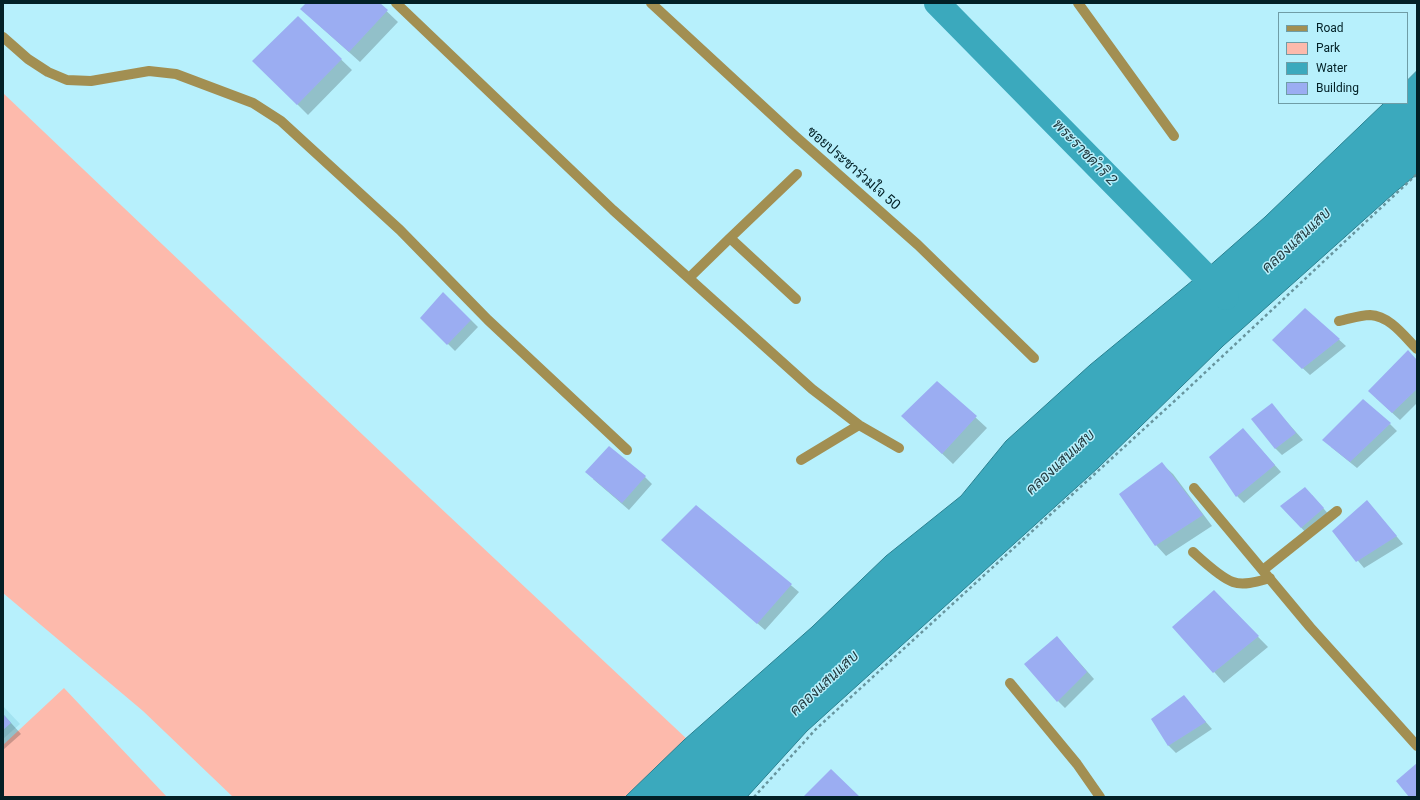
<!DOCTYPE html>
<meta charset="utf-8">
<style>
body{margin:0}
#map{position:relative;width:1420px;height:800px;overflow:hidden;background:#b7f0fc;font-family:Roboto,sans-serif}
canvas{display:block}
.frame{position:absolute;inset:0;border:4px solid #022026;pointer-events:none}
.legend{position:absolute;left:1278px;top:12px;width:130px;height:92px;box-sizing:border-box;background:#b7f0fc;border:1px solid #6f9da6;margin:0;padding:5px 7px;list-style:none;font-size:12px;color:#022026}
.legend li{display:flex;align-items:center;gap:8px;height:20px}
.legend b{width:20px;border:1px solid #6f9da6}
</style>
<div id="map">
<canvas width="1420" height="800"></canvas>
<div class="frame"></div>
<ul class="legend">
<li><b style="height:5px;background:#a28f52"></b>Road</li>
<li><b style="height:11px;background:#fdbaac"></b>Park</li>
<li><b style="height:11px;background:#3ba9bd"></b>Water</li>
<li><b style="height:11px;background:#9badf2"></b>Building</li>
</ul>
</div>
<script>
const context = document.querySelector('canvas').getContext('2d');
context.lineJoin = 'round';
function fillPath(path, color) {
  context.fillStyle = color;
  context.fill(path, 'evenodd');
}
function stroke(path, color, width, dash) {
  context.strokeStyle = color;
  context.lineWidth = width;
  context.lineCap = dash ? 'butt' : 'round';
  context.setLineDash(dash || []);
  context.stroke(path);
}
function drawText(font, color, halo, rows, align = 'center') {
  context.font = font + ' Roboto,Sarabun,sans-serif';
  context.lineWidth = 3;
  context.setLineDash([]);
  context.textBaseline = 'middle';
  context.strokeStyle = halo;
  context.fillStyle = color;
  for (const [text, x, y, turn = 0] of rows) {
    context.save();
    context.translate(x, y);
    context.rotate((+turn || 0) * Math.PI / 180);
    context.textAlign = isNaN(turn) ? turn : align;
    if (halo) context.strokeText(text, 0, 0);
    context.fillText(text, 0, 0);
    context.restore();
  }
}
const built = new Path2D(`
 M3,706L20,724L3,739Z`);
const green = new Path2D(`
 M3,93L384,455L688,740L626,797H233L143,711L3,593Z
 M64,688L167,797H3V745Z`);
const water = new Path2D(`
 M1417,71V174L1393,194L1223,346L1098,468L807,731L747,797H625L684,740L812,627L886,556L961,496L1006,441L1090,365L1198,276L1265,217L1384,103H1407V81Z`);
const shadow = new Path2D(`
 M307,3H378L398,22L360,62L312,19Z
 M298,18L352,70L308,115L254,61Z
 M1305,309L1346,346L1310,375L1280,347Z
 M422,318L471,320L478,327L455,351Z
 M1417,361V403L1400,420L1376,398Z
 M937,382L987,428L953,464L913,426Z
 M1272,405L1303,440L1282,455L1275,448Z
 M1390,424L1397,431L1357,468L1331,447Z
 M1250,437L1281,472L1244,503L1237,496Z
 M1162,464L1173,474L1212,526L1166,556L1156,545Z
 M645,477L652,484L629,510L593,479Z
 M1312,495L1330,516L1308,535L1281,506Z
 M1367,501L1403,544L1364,568L1333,531Z
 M696,506L799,592L765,630L662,540Z
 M1214,592L1268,647L1224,683L1174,627Z
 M1057,637L1094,679L1065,708L1058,701Z
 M1184,697L1212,729L1176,753L1169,746L1153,719Z
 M3,714L21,734L3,750Z`);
const canal = new Path2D(`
 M937,3L1226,297`);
const building = new Path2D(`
 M306,3H380L388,10L349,52L300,9Z
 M298,16L342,59L297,105L252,61Z
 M443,292L471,320L447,345L420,318Z
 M1305,308L1340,339L1302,369L1272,340Z
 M1408,350L1417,360V389L1392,413L1368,391Z
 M937,381L977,416L942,454L901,416Z
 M1363,399L1391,423L1350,462L1322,440Z
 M1272,403L1296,433L1275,449L1251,419Z
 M1243,428L1275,465L1236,497L1209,457Z
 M609,446L646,476L622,503L585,472Z
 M1162,462L1203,515L1155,546L1119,494Z
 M1305,487L1324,508L1301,528L1280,506Z
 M1367,500L1397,536L1356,562L1332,531Z
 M696,505L792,584L757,624L661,540Z
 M1214,590L1259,636L1213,673L1172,627Z
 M1057,636L1087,672L1057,702L1024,664Z
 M1184,695L1206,722L1168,746L1151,719Z
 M3,714L11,723L3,730Z
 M1417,763V797H1409L1396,781Z
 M831,769L860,797H803Z`);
const path = new Path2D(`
 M754,797L816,729L1180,396L1417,174`);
const street = new Path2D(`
 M396,3L613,210L812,389L859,425L899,448
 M651,3L795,136L918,245L1034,358
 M1078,3L1174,136
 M3,37L28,59L48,72L67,80L91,81L149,71L176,74L253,103L281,121L400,230L488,320L627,450
 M730,238L797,174
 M689,278L730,238L796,299
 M1339,321C1349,319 1360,315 1370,315C1390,316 1404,336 1417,349
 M801,460L859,425
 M1194,488L1310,627L1417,746
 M1193,552C1203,561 1221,578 1233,582C1244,586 1259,581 1270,578
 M1263,570L1337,511
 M1010,683L1077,764L1100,797`);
const streetNames = [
 ["ซอยประชาร่วมใจ 50",853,169,41]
];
const waterNames = [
 ["พระราชดำริ 2",1084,153,46],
 ["คลองแสนแสบ",1297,241,-43],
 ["คลองแสนแสบ",1061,463,-43],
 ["คลองแสนแสบ",825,684,-43]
];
fillPath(built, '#a3e3f1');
fillPath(green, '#fdbaac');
fillPath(water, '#3ba9bd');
stroke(water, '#2a8090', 1);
fillPath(shadow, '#0003');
stroke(canal, '#3ba9bd', 26);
fillPath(building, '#9badf2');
stroke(path, '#68959e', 2.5, [3, 3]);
stroke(street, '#a28f52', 10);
drawText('14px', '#022026', '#b7f0fc', streetNames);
drawText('italic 15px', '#223a3f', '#b7f0fc', waterNames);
</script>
